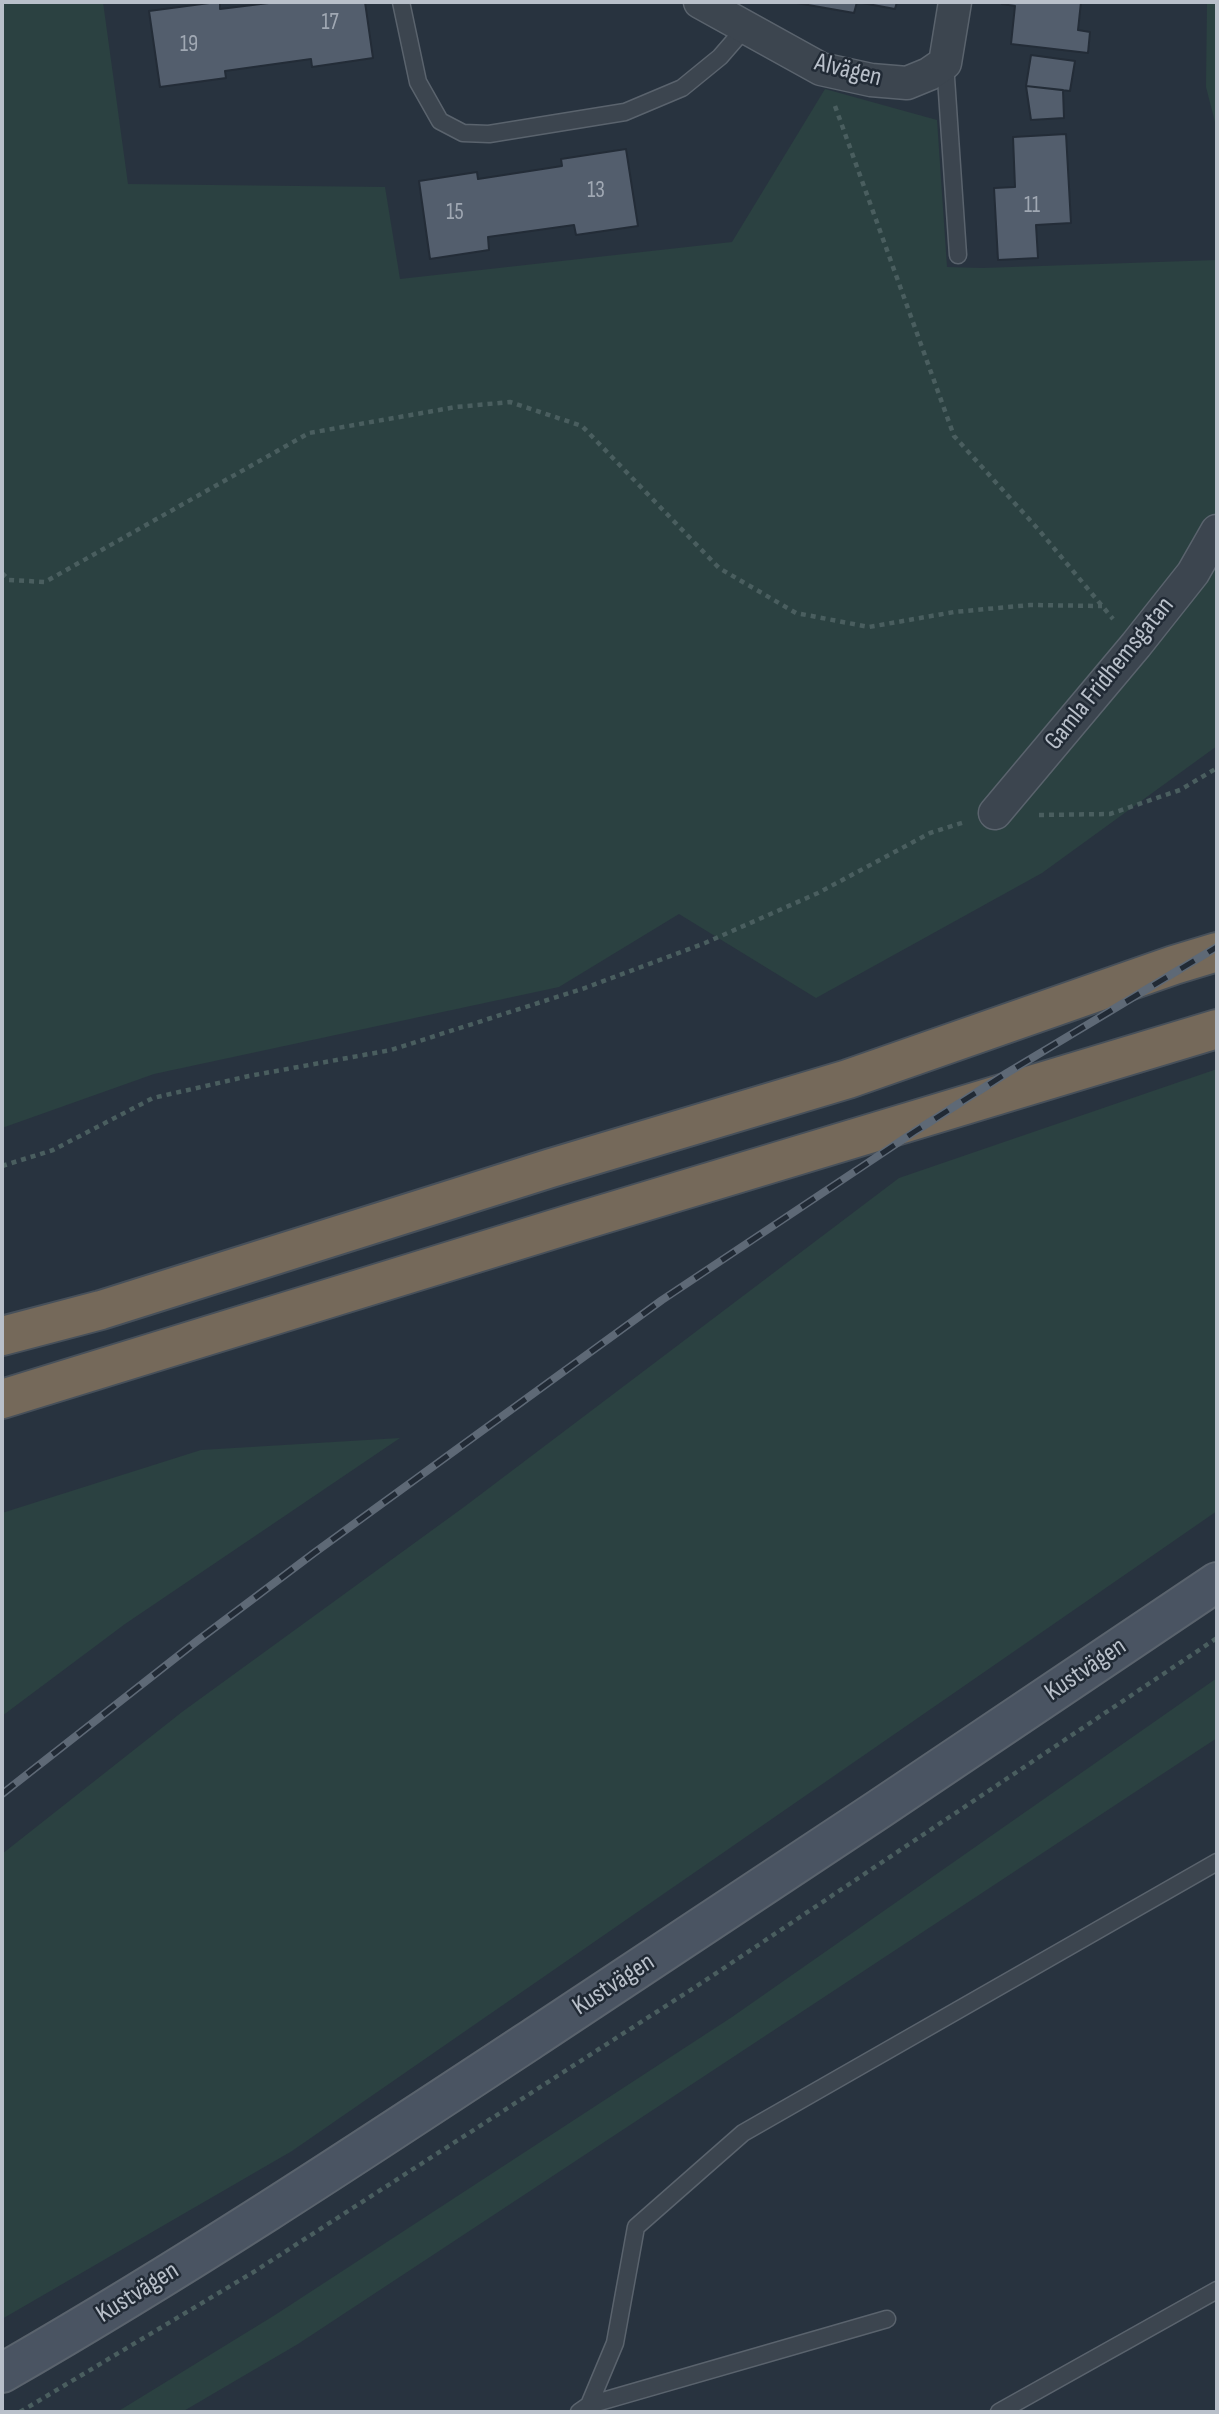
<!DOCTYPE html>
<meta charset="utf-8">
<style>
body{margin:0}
#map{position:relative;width:1219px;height:2414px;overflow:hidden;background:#28333f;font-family:"Sofia Sans Condensed",sans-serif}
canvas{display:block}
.frame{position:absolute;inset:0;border:4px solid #b9c0ca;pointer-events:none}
</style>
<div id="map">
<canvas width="1219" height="2414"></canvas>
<div class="frame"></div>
</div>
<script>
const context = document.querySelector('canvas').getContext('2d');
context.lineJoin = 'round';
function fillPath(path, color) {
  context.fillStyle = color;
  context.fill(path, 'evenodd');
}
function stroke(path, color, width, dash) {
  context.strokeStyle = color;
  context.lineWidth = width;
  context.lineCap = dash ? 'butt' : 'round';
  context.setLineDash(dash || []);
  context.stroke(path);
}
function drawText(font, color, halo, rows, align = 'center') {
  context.font = font + ' "Sofia Sans Condensed",sans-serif';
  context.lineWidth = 5;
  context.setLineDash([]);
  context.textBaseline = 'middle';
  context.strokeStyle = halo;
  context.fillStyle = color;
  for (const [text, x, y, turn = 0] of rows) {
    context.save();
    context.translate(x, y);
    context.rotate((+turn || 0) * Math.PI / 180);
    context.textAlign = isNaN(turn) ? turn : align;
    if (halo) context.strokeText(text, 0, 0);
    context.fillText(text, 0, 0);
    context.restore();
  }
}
const green = new Path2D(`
 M2,2H103L128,184L385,187L400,279L732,242L825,89L937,120L947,267L982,268L1217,260V746L1042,873L816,998L679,914L559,987L154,1074L2,1128Z
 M1207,2H1217V130L1206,87Z
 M1217,1069V1511L292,2151L2,2319V1854L182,1712L464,1507L899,1178Z
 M400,1438L125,1624L2,1716V1513L201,1450Z
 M1217,1678V1738L298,2344L182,2412H117L275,2315L732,2017Z`);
const building = new Path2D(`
 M217,2H220V9L277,2H365L373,58L312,67L311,59L225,71L226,78L160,87L149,11Z
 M791,2H897L895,9L857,2L854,13Z
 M1002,2H1081L1078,30L1090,32L1088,53L1011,44L1015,6L1002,4Z
 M1031,55L1075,61L1070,91L1026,86Z
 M1026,86L1063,90L1064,118L1031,120Z
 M1066,134L1071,223L1036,225L1038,258L998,260L994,188L1015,187L1013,137Z
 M626,149L638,226L576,235L574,225L488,237L489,250L430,259L419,181L477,172L478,179L562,166L561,159Z`);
const path = new Path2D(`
 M835,106L954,436L1038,529L1113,619
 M2,573L9,580L45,582L309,433L456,407L510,402L582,426L719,568L796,613L869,627L954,612L1030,605L1102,606
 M1039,815L1110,814L1180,790L1217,768
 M2,1166L53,1150L153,1098L249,1076L391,1050L585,988L705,943L818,893L930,833L965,822
 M20,2412L252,2273L703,1982L1217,1638`);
const service = new Path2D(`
 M401,2L418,82L440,121L463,133L489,134L625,112L682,88L720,57L746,27
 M945,63L958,255
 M589,2405L887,2319
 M579,2412L589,2405L615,2343L636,2227L743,2133L1217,1862
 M999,2412L1217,2290`);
const minor = new Path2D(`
 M700,2L821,69L871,80L907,83L929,74L945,63L955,2
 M995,813L1136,645L1193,573L1217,531`);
const secondary = new Path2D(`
 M2,2373C185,2268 362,2151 538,2035C765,1886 992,1734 1217,1582`);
const motorway = new Path2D(`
 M2,1336L101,1310L551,1168L848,1079L1174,965L1217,952
 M2,1399L577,1222L1217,1029`);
const rail = new Path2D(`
 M2,1794L197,1641L314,1553L662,1300L914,1132L1007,1073L1217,947`);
const numberNames = [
 ["17",330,23],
 ["19",189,45],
 ["13",596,191],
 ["11",1032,206],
 ["15",455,213]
];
const streetNames = [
 ["Alvägen",848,71,14],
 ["Gamla Fridhemsgatan",1110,674,-51],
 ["Kustvägen",1086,1670,-34],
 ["Kustvägen",614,1985,-33],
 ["Kustvägen",138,2293,-32]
];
fillPath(green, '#2b4141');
fillPath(building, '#535e6d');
stroke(building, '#232c37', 2);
stroke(service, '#5a636d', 19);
stroke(minor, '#5a636d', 35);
stroke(secondary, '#5a636d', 42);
stroke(motorway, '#47505a', 42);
stroke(path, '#4a5e5f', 4.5, [5, 5]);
stroke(service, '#3c454f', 16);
stroke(minor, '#3c454f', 32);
stroke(secondary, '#4a5462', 38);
stroke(motorway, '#75695a', 38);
stroke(rail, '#5e6976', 8);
stroke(rail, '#212a35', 5, [16]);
drawText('23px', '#a0a8b3', null, numberNames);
drawText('26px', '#b9c0ca', '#212a35', streetNames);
</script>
